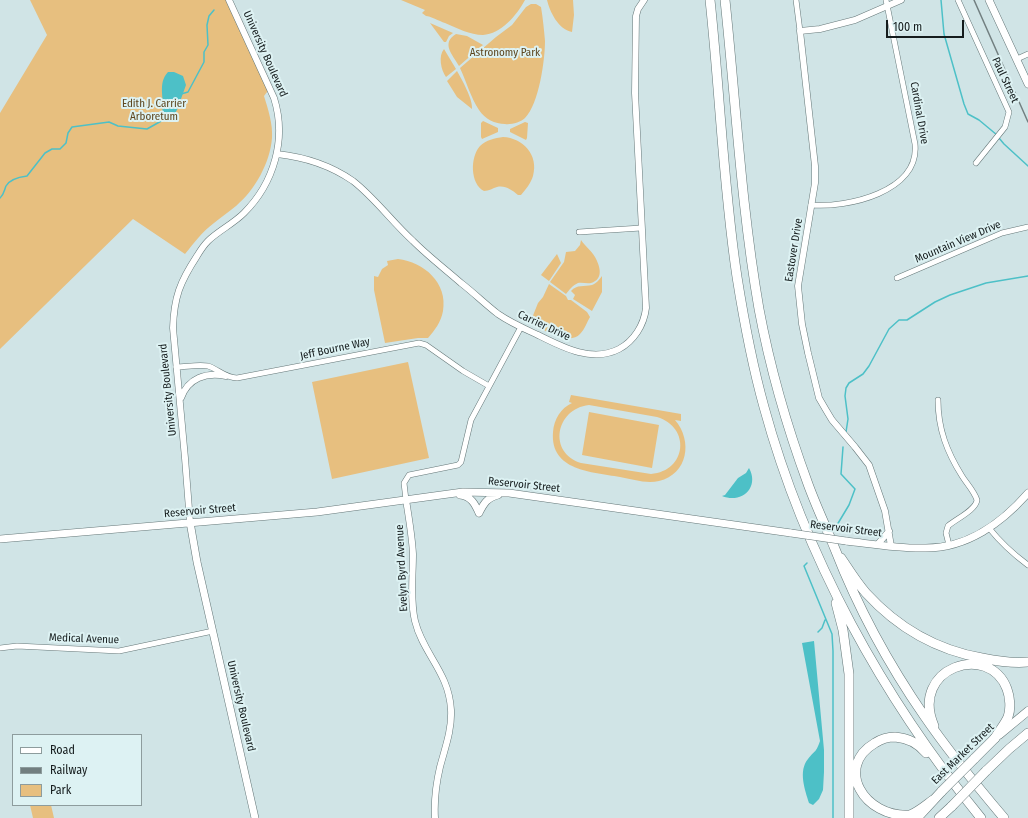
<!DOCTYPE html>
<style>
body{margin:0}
#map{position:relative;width:1028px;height:818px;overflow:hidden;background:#d0e4e6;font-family:"Fira Sans Condensed",sans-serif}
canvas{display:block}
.legend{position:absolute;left:12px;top:734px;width:130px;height:72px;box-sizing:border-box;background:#ddf2f3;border:1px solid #8d9c9d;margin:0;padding:5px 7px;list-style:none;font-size:12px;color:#151c1d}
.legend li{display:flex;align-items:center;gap:8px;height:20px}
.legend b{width:20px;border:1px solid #8d9c9d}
.scale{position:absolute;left:886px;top:20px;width:78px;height:18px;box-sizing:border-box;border:2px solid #151c1d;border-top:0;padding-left:5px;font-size:12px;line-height:14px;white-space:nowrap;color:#151c1d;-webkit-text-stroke:3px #ddf2f3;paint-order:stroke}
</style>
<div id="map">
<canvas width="1028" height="818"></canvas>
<ul class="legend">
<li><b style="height:5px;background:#fff"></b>Road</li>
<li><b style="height:5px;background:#727f80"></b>Railway</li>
<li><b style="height:11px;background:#e7bf7f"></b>Park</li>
</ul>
<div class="scale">100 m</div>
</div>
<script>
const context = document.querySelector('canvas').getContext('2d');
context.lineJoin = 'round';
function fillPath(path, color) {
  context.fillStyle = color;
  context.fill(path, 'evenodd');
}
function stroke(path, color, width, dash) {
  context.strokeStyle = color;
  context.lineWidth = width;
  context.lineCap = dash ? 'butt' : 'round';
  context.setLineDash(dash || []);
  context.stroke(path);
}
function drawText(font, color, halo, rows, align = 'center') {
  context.font = font + ' "Fira Sans Condensed",sans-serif';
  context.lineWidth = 4;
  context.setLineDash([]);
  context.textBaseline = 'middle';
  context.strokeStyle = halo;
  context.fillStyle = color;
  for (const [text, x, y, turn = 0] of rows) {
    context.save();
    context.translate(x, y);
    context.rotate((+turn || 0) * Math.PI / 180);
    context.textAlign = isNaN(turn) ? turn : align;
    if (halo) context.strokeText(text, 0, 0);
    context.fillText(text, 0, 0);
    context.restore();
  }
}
const green = new Path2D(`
 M30,0H229L270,88L264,96C268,109 273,124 272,138C270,163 255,190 236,206C229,212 221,217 214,223C202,232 194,243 185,254L133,219L0,349V113L47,35Z
 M401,0H525C517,15 501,34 483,35C470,35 457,28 445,23C439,21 430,16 426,16L422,13L425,10Z
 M547,0H573L574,15L572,32C558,29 550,12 547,0Z
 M531,4H536L541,7C543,19 544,30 545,41C545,60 539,104 525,118C521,122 511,125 505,124C495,124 485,119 479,110C471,98 466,81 460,68L496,37L512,25L526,7Z
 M430,23L453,33L449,36L446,42H444Z
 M456,34L467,36L483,45L459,66C452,54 441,43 456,34Z
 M444,49L456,69L446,77C441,70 438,56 444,49Z
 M457,71C462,80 473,99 472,109L457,97L447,81Z
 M483,121L498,128V132L482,139L481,137V123Z
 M525,122L528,123L527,138L526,140L510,132V129Z
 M503,137C523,138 539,155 533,176C531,183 526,189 521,195H518C512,190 505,185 497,187C493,188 489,191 484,191C470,184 470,157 480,146C486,140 495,138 503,137Z
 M581,240C585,246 591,250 595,257C600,266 604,279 591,283C587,284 582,282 578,283C573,285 569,290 566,294L550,282L564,262L566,252L575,251L580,245Z
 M557,254L561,263L549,281L541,275Z
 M398,259C424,262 448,283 443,311C441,322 435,330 428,338H418L385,343L374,290V276L378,277L382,269L388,265L387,261Z
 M602,276V292L592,311L573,299L575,295L571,291C577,284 584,287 592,285C597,283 599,280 602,276Z
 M549,284L566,296L568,300H571L587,312L590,317C587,322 585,329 580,334C569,346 542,329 530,323L538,303L543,297Z
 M408,362L429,458L332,479L312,382Z
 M571,395L681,414V421L675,420C693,441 688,474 659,481C646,484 632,479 620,477C592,472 550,471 553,432C554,419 561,408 572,403L569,402ZM589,405L657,417C691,427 687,471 651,474L581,463C548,453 555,409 589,405Z
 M589,412L659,425L652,468L582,455Z
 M30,805H51L54,818H33Z`);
const water = new Path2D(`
 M168,72H174L183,76L186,85L177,110L173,116L166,120L162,113C165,98 157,84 168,72Z
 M749,468C760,488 741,504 722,496L725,495L738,478L746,473Z
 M814,641L824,750V772L823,790L819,799L813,805L809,803C805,790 798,771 808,759C815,750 816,753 820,741L802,643Z`);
const stream = new Path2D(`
 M941,0L944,34L964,104L968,114L979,120L997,135
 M181,94L188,92L204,62V52L208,45L207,25L209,16L214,10
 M999,138L1004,144L1028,166
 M0,198C4,194 4,191 6,186C10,179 19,177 27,176L45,153L52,149H60L66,143L68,133L72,127L109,122L118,126L147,129L163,120L164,116
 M846,432L848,419L845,396L846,388L849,383L863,374L869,366L889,329L899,320H907L935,302L950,295L986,283L1028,276
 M837,525L849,505L855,489L841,474L843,447
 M807,563L804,566L832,634L833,651V818
 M818,632L822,628L825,620`);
const minor = new Path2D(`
 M796,0L800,31
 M958,0L1009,112L1005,127L976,163
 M1017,59L1028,54
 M811,205C847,208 920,192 915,144L886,0
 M579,232L641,228
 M897,278L1002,233L1028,227
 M176,367C186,367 198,364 208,366C218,369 225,378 237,378L419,343L426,345L463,371L489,386
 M938,400C938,429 947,452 962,476C967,484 974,491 977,500C976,510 956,519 948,526L946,533L949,545
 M406,500L404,483L409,475L458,465L461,462L471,420L521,327
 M989,528C1001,543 1013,554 1028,565
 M0,648L17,646L119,651L213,631`);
const tertiary = new Path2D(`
 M277,154C305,157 330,165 353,181C375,198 392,222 413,241C428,256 445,269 461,283C474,293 485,304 498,314C511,323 525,329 538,335C562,347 592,363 619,349C634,341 644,325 646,308L635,93L636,16L638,9L644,0
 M181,398C188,378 206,372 226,376
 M406,500C409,518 412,536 413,554C413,576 410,600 415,621C423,654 449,672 451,710C452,730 445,748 440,767C436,784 434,801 435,818
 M190,522L185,458L173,328C174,297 180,282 197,256C200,251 203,246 208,241C218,231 233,224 244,213C274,183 287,139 274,98L229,0
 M878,544L889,531
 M891,546L885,511L869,465L855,447L832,420L826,410L819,398L808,353L802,324L798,286L815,183V166L800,31L820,29L855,20L901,0`);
const secondary = new Path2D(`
 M989,0L1028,84
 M460,495C471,496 475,504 479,513
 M479,513C484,503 487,498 498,495
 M190,522L197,562L255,818
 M0,539L317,512L463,492L509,493L791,533
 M846,541C872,544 899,549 926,548C967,548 1002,523 1028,493`);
const primary = new Path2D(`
 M999,735L1028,711`);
const trunk = new Path2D(`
 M974,759L995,738
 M986,771L1009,749L1028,733
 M917,818L942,791
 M939,818L952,806`);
const motorway = new Path2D(`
 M710,0C720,92 723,185 737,277C744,321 752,364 764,407C805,557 883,698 981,818
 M725,0C736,103 741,206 759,309C770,368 787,427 808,484C816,506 826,527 835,549C858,608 889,665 925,717C949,752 977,786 1004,818
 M841,558C849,570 857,583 866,593C897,627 937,650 982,658C997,661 1013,664 1028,662
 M836,603L843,630L849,674V818
 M934,726C909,668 989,641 1007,689C1010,697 1011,709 1008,717C1005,724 999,731 995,738
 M926,753C918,743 908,738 895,737C887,737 881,739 875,743C834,767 864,818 910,815C918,812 926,805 933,800`);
const rail = new Path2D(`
 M974,0L1028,122`);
const secondaryBridge = new Path2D(`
 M791,533L846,541`);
const trunkBridge = new Path2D(`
 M942,791L974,759
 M952,806L986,771`);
const parkNames = [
 ["Astronomy Park",505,53],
 ["Edith J. Carrier",154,104],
 ["Arboretum",154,117]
];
const streetNames = [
 ["University Boulevard",265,54,66],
 ["Paul Street",1005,80,65],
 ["Cardinal Drive",919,113,80],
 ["Mountain View Drive",958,242,-23],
 ["Eastover Drive",794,250,-81],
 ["Carrier Drive",544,326,25],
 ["Jeff Bourne Way",335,349,-12],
 ["University Boulevard",168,390,-96],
 ["Reservoir Street",524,485,6],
 ["Reservoir Street",200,511,-5],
 ["Reservoir Street",846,529,7],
 ["Evelyn Byrd Avenue",402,568,-93],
 ["Medical Avenue",84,639,2],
 ["University Boulevard",241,706,77],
 ["East Market Street",963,754,-44]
];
fillPath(green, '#e7bf7f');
fillPath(water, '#4dc0c7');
stroke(stream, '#4dc0c7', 1.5);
stroke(minor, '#657778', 6);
stroke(tertiary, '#657778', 7);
stroke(secondary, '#657778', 8);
stroke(primary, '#657778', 9);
stroke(trunk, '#657778', 10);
stroke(motorway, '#657778', 10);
stroke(minor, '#fff', 5);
stroke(tertiary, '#fff', 6);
stroke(secondary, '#fff', 7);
stroke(primary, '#fff', 8);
stroke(trunk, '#fff', 9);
stroke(motorway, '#fff', 9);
stroke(rail, '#727f80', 1.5);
stroke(secondaryBridge, '#657778', 8, []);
stroke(trunkBridge, '#657778', 10, []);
stroke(secondaryBridge, '#fff', 7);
stroke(trunkBridge, '#fff', 9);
drawText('11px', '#5d461f', '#ddf2f3', parkNames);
drawText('11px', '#151c1d', '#ddf2f3', streetNames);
</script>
